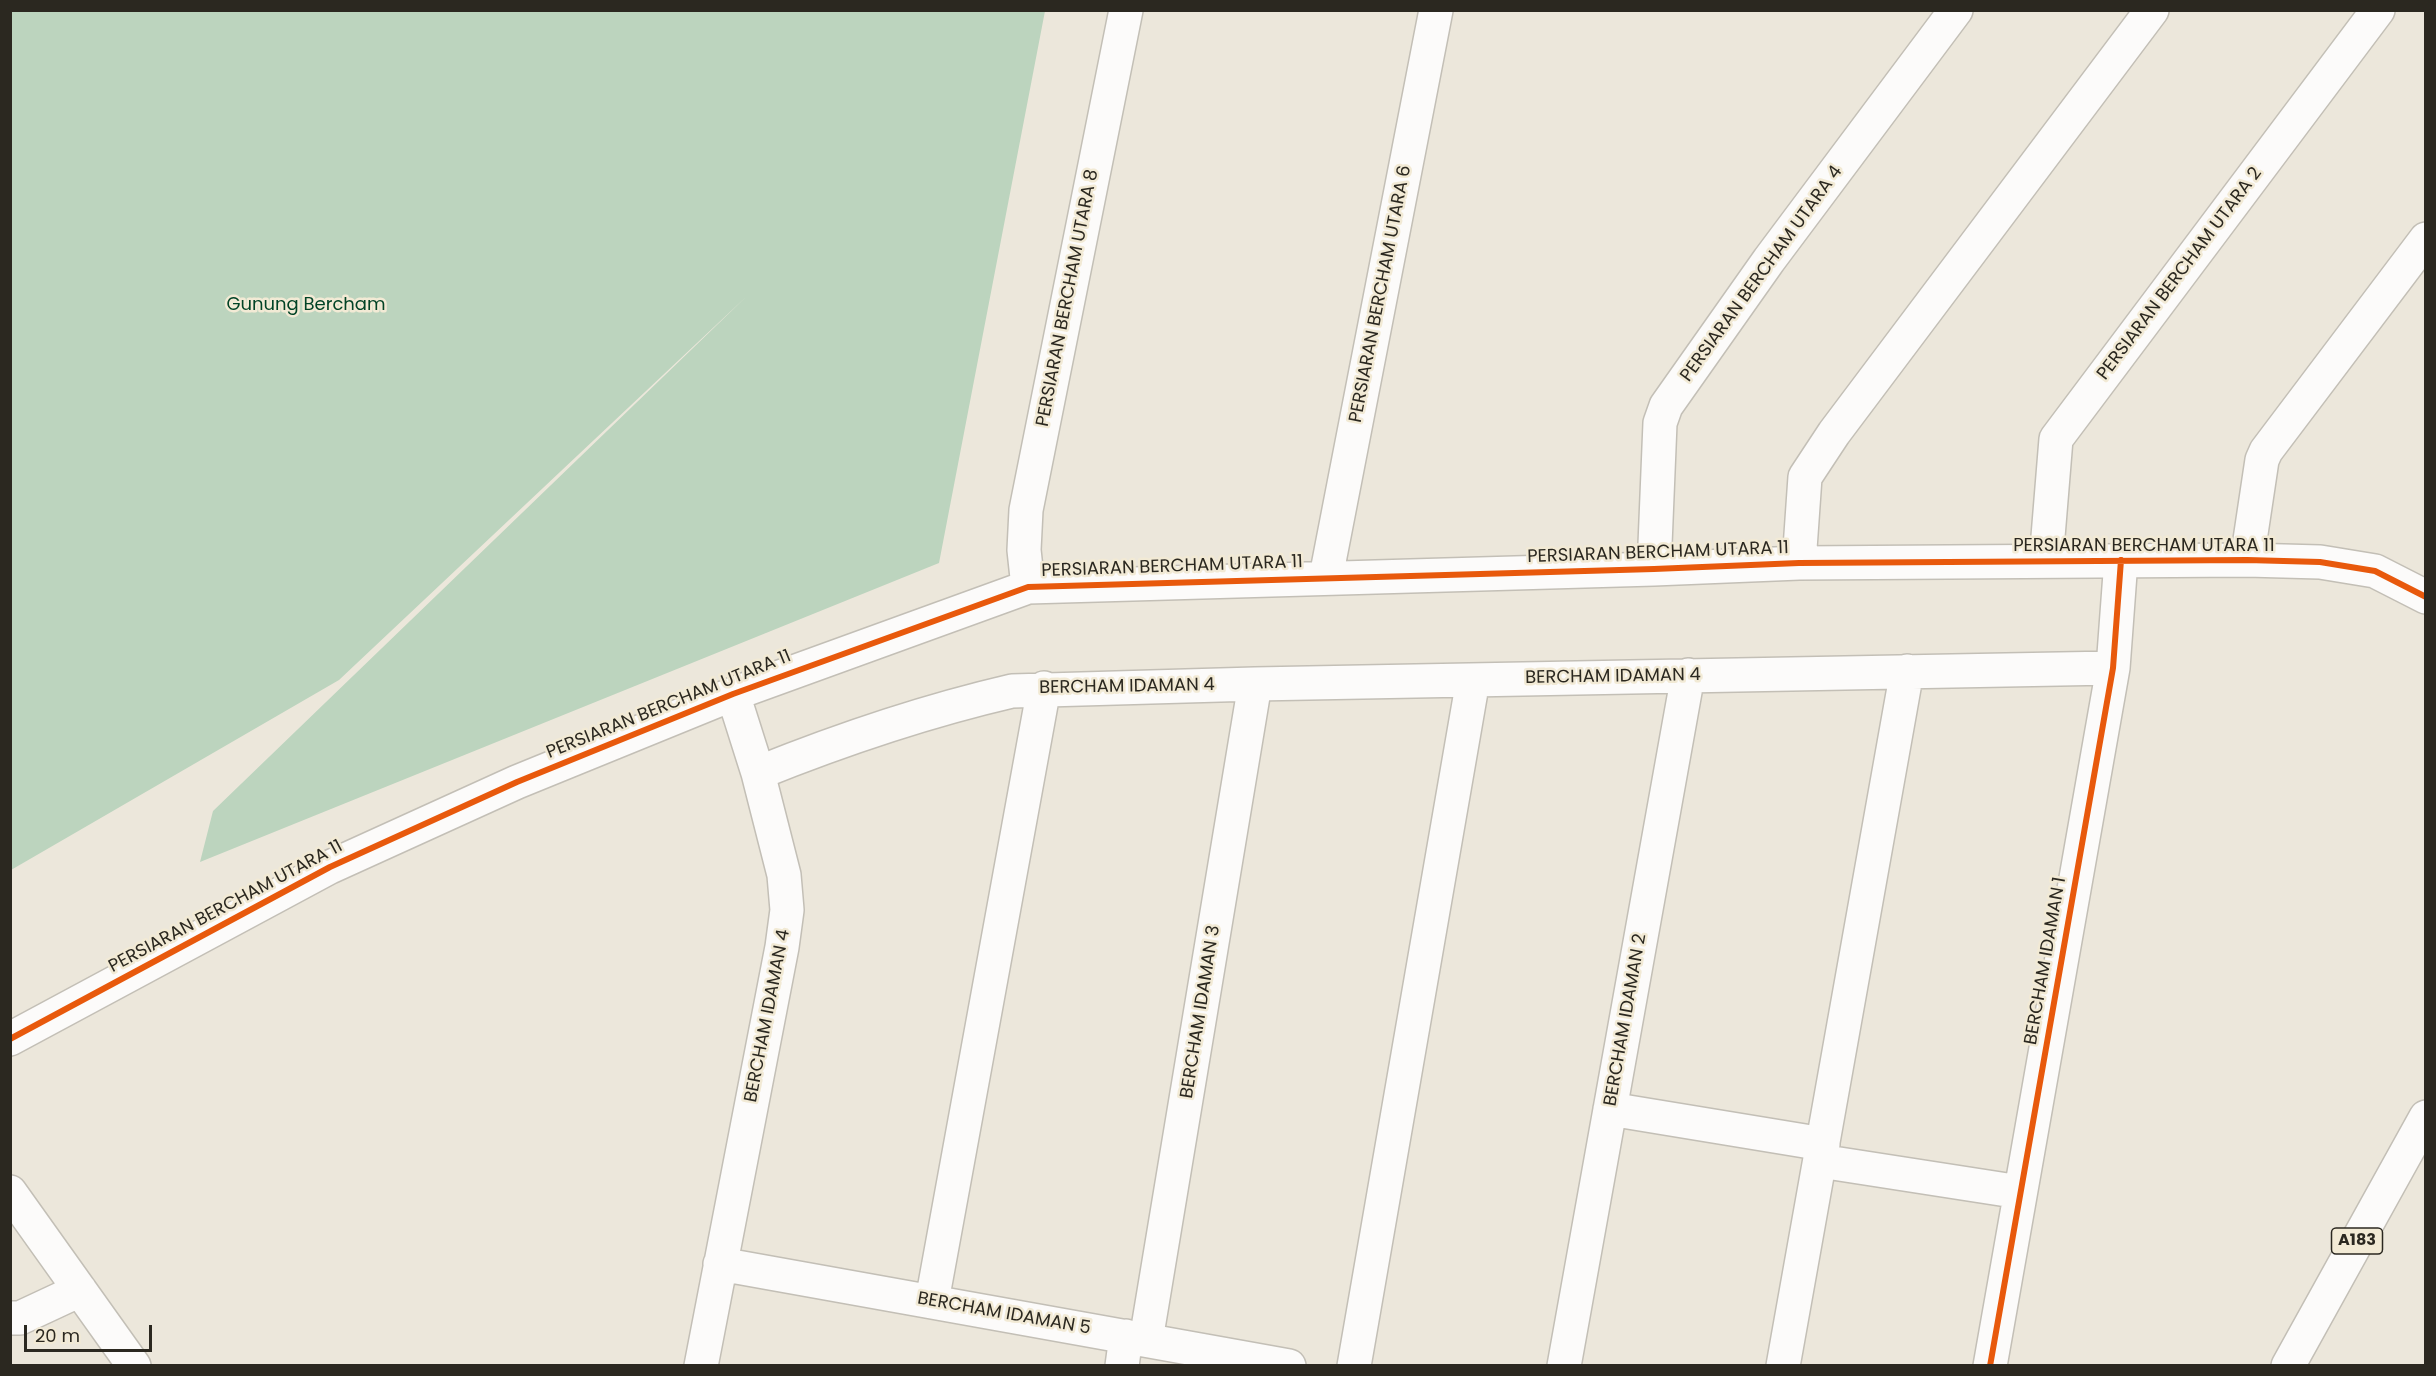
<!DOCTYPE html>
<style>
body{margin:0}
#map{position:relative;width:2436px;height:1376px;overflow:hidden;background:#ece7db;font-family:Poppins,sans-serif}
canvas{display:block}
.frame{position:absolute;inset:0;border:12px solid #2b2820;pointer-events:none}
.scale{position:absolute;left:24px;top:1325px;width:128px;height:27px;box-sizing:border-box;border:3px solid #2b2820;border-top:0;padding-left:8px;font-size:18px;line-height:21px;white-space:nowrap;color:#2b2820;-webkit-text-stroke:4px #f2ead5;paint-order:stroke}
</style>
<div id="map">
<canvas width="2436" height="1376"></canvas>
<div class="frame"></div>
<div class="scale">20 m</div>
</div>
<script>
const context = document.querySelector('canvas').getContext('2d');
context.lineJoin = 'round';
function fillPath(path, color) {
  context.fillStyle = color;
  context.fill(path, 'evenodd');
}
function stroke(path, color, width, dash) {
  context.strokeStyle = color;
  context.lineWidth = width;
  context.lineCap = dash ? 'butt' : 'round';
  context.setLineDash(dash || []);
  context.stroke(path);
}
function drawText(font, color, halo, rows, align = 'center') {
  context.font = font + ' Poppins,sans-serif';
  context.lineWidth = 5;
  context.setLineDash([]);
  context.textBaseline = 'middle';
  context.strokeStyle = halo;
  context.fillStyle = color;
  for (const [text, x, y, turn = 0] of rows) {
    context.save();
    context.translate(x, y);
    context.rotate((+turn || 0) * Math.PI / 180);
    context.textAlign = isNaN(turn) ? turn : align;
    if (halo) context.strokeText(text, 0, 0);
    context.fillText(text, 0, 0);
    context.restore();
  }
}
const green = new Path2D(`
 M11,10L1045,11L939,563L200,862L213,811L748,295L339,680L11,870Z`);
const minor = new Path2D(`
 M2247,560L2262,460L2266,451L2426,239
 M2046,561L2056,439L2378,10
 M1799,563L1805,477L1834,433L2152,10
 M1654,569L1660,423L1666,406L1769,260L1956,10
 M1326,577L1436,10
 M1028,587L1024,550L1026,510L1126,10
 M758,773C840,740 926,711 1012,691L1255,684L2113,668
 M10,1039L330,867L517,782L733,694L1028,587L1654,569L1799,563L2247,560L2320,562L2375,571L2426,597
 M1610,1109L1823,1144
 M1820,1161L2020,1192
 M10,1192L134,1366
 M720,1264L1289,1366
 M932,1301L1044,688
 M10,1318H20L80,1290
 M1146,1340L1255,684
 M701,1366L782,947L787,910L784,875L758,773L733,694
 M1122,1366L1126,1336
 M1354,1366L1473,680
 M1564,1366L1688,675
 M1783,1366L1907,671
 M1990,1366L2113,668L2121,560`);
const major = new Path2D(`
 M2288,1366L2426,1117`);
const cycleway = new Path2D(`
 M10,1039L330,867L517,782L733,694L1028,587L1654,569L1799,563L2247,560L2320,562L2375,571L2426,597
 M1990,1366L2113,668L2121,560`);
const shields = [
 [2357,1241,51]
];
const shieldNames = [
 ["A183",2357,1241]
];
const streetNames = [
 ["PERSIARAN BERCHAM UTARA 4",1762,274,-54],
 ["PERSIARAN BERCHAM UTARA 2",2180,274,-53],
 ["PERSIARAN BERCHAM UTARA 6",1381,294,-79],
 ["PERSIARAN BERCHAM UTARA 8",1068,298,-79],
 ["PERSIARAN BERCHAM UTARA 11",2144,546],
 ["PERSIARAN BERCHAM UTARA 11",1658,553,-2],
 ["PERSIARAN BERCHAM UTARA 11",1172,567,-2],
 ["BERCHAM IDAMAN 4",1613,677,-1],
 ["BERCHAM IDAMAN 4",1127,687,-1],
 ["PERSIARAN BERCHAM UTARA 11",669,705,-22],
 ["PERSIARAN BERCHAM UTARA 11",226,907,-28],
 ["BERCHAM IDAMAN 1",2046,961,-80],
 ["BERCHAM IDAMAN 3",1201,1012,-81],
 ["BERCHAM IDAMAN 4",768,1016,-79],
 ["BERCHAM IDAMAN 2",1626,1020,-80],
 ["BERCHAM IDAMAN 5",1004,1314,10]
];
const parkNames = [
 ["Gunung Bercham",306,305]
];
fillPath(green, '#bcd4be');
stroke(minor, '#c3bfb6', 36);
stroke(major, '#c3bfb6', 36);
stroke(minor, '#fcfbfa', 33);
stroke(major, '#fcfbfa', 33);
stroke(cycleway, '#e8590c', 6);
for (const [x, y, w] of shields) {
  const box = new Path2D();
  box.roundRect(x - w / 2, y - 13, w, 26, 4.5);
  context.fillStyle = '#f2ead5';
  context.fill(box);
  stroke(box, '#2b2820', 1.5);
}
drawText('bold 16px', '#2b2820', null, shieldNames);
drawText('18px', '#2b2820', '#f2ead5', streetNames);
drawText('18px', '#014326', '#f2ead5', parkNames);
</script>
